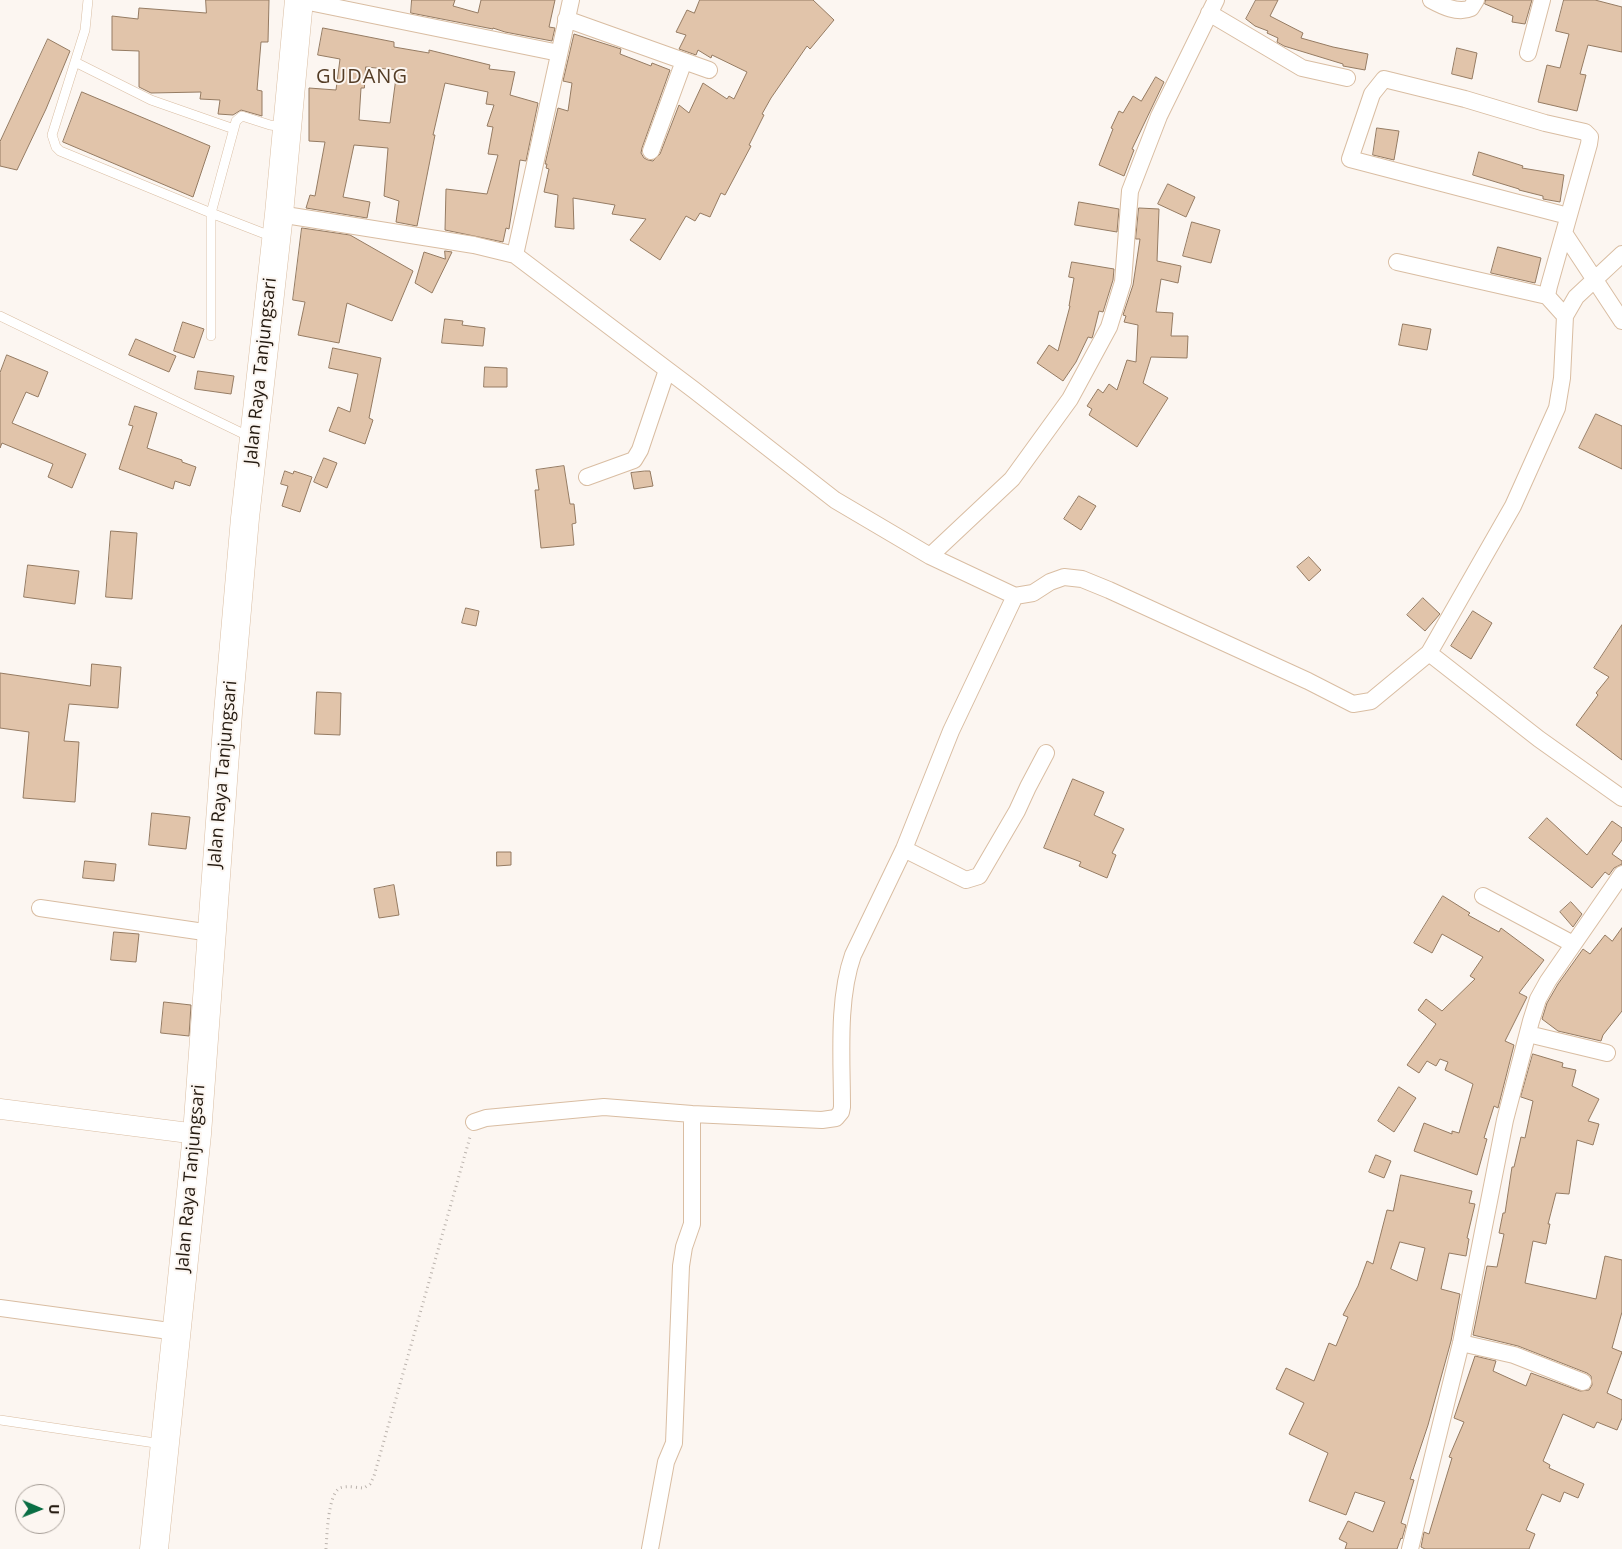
<!DOCTYPE html>
<style>
body{margin:0}
#map{position:relative;width:1622px;height:1549px;overflow:hidden;background:#fcf6f1;font-family:"Open Sans",sans-serif}
canvas{display:block}
.north{position:absolute;left:15px;top:1484px;width:50px;height:50px;box-sizing:border-box;background:#fcf6f1;border:1px solid #a69e97;border-radius:50%;rotate:91deg;font-size:14px;font-weight:700;line-height:20px;text-align:center;color:#241a10}
.north::after{content:'';display:block;margin:auto;width:18px;height:22px;background:#0a6e44;clip-path:polygon(50% 0,100% 100%,50% 72%,0 100%)}
</style>
<div id="map">
<canvas width="1622" height="1549"></canvas>
<div class="north">U</div>
</div>
<script>
const context = document.querySelector('canvas').getContext('2d');
context.lineJoin = 'round';
function fillPath(path, color) {
  context.fillStyle = color;
  context.fill(path, 'evenodd');
}
function stroke(path, color, width, dash) {
  context.strokeStyle = color;
  context.lineWidth = width;
  context.lineCap = dash ? 'butt' : 'round';
  context.setLineDash(dash || []);
  context.stroke(path);
}
function drawText(font, color, halo, rows, align = 'center') {
  context.font = font + ' "Open Sans",sans-serif';
  context.lineWidth = 4;
  context.setLineDash([]);
  context.textBaseline = 'middle';
  context.strokeStyle = halo;
  context.fillStyle = color;
  for (const [text, x, y, turn = 0] of rows) {
    context.save();
    context.translate(x, y);
    context.rotate((+turn || 0) * Math.PI / 180);
    context.textAlign = isNaN(turn) ? turn : align;
    if (halo) context.strokeText(text, 0, 0);
    context.fillText(text, 0, 0);
    context.restore();
  }
}
const building = new Path2D(`
 M206,0H269L268,42H261L257,90L262,91V116L241,110L233,115L218,114L220,100L200,99L201,92L151,93L139,87V51L112,50V16L138,19L139,8L206,13Z
 M412,0H455L453,6L478,13L481,0H555L549,27L555,28L552,41L505,32L493,28V29L411,13Z
 M700,0H813L834,20L810,49L807,46L771,98L762,114L764,115L749,145L751,146L725,195L721,193L710,217L700,213L695,221L686,216L660,260L630,240L646,219L612,214L615,205L573,198L574,229L555,227L558,195L544,192L549,169L546,168L547,164H545L558,108L568,111L572,83L563,81L574,34L621,49L620,54L651,66L652,63L670,70L642,148L641,153L644,158L648,160L653,161L660,154L679,105L689,113L703,83L727,99L729,96L734,99L747,72L712,55L711,58L698,50L696,55L679,49L686,35L676,32L687,10L694,13Z
 M1256,0H1278L1270,16L1303,33L1301,38L1333,47L1368,54L1365,70L1343,66V64L1284,46L1277,42L1278,38L1267,33L1268,31L1255,26L1246,19Z
 M1486,0H1532L1525,24L1512,22L1513,16L1485,4Z
 M1564,0H1595L1622,7V52L1588,45L1580,74L1586,75L1577,111L1538,102L1547,65L1560,68L1569,34L1556,31Z
 M323,28L394,42V47L429,53V50L490,65L489,69L515,72L510,95L538,103L526,161L520,160L509,229L506,228L503,242L445,230L446,189L487,194L498,155L488,154L493,127L487,126L494,105L486,104L488,92L445,83L433,135H435L417,226L396,222L399,201L384,196L388,148L354,145L343,197L370,202L367,218L306,208L310,195L315,196L325,142L309,141V88L336,90L340,59L318,55ZM366,67L397,70L390,123L359,120L361,88H364Z
 M48,39L70,51L46,109L17,170L0,166V142Z
 M1457,48L1477,53L1472,79L1452,74Z
 M1156,77L1164,82L1132,149L1134,150L1124,176L1099,165L1113,129L1111,128L1119,111L1123,113L1133,96L1141,101Z
 M82,92L210,146L193,197L63,142Z
 M1377,128L1399,131L1394,160L1373,155Z
 M1479,152L1523,166L1522,168L1564,175L1560,202L1543,199V196L1519,190V189L1473,175Z
 M1168,184L1195,197L1186,217L1158,204Z
 M1079,202L1119,209L1117,232L1075,225Z
 M1139,208L1159,209L1157,261L1181,266L1178,283L1161,279L1156,312L1173,313L1171,336H1188L1187,358L1151,357L1143,383L1168,398L1137,447L1089,415L1092,409L1087,406L1098,389L1103,393L1109,384L1117,390L1127,360L1136,362L1138,325L1124,322L1126,316L1123,315L1133,285L1140,239H1136Z
 M1192,222L1220,230L1211,263L1183,256Z
 M302,228L350,235L413,271L392,321L347,303L339,343L298,335L305,302L293,300Z
 M1498,247L1541,258L1535,283L1491,273Z
 M445,251L452,252L432,293L415,283L424,252L445,259Z
 M1072,262L1114,269L1113,280L1103,312L1099,311L1093,335L1092,338L1088,337L1076,362L1063,381L1037,363L1049,345L1058,351L1070,306H1069L1074,278L1069,277Z
 M445,319L463,321L462,325L485,328L483,346L442,343Z
 M183,322L204,329L194,358L174,351Z
 M1403,324L1431,329L1427,350L1399,345Z
 M136,339L176,356L169,372L129,355Z
 M333,348L381,358L369,418L373,420L365,444L329,431L338,407L350,412L358,374L329,368Z
 M7,355L48,372L38,397L26,392L12,423L86,454L72,488L48,477L53,464L2,443L0,448V373Z
 M485,367L507,368V387H484Z
 M198,371L234,376L231,394L195,389Z
 M135,406L157,413L147,448L182,460V462L196,467L190,486L175,481L173,489L119,469L133,426L129,425Z
 M1596,414L1622,426V469L1579,448Z
 M324,458L337,463L327,488L314,482Z
 M564,466L570,504H574L576,523L572,524L574,545L541,548L535,490H539L536,470Z
 M285,471L293,474L294,471L312,477L300,512L282,506L288,486L281,484Z
 M645,471H650L653,486L634,489L631,473Z
 M1079,496L1096,506L1081,530L1064,519Z
 M111,531L137,533L132,599L106,597Z
 M1309,557L1321,570L1309,581L1297,567Z
 M28,565L79,571L75,604L24,597Z
 M1423,598L1440,614L1425,631L1407,615Z
 M466,608L479,611L476,626L462,623Z
 M1473,611L1492,623L1471,659L1451,646Z
 M1622,625V760L1576,725L1598,695L1596,693L1609,677L1594,668Z
 M92,664L121,667L118,708L69,704L64,741L79,742L75,802L23,798L29,732L0,728V673L90,686Z
 M317,692L341,693L340,735L315,734Z
 M1073,779L1104,792L1094,815L1124,829L1112,853L1116,855L1107,878L1079,866L1081,862L1044,848Z
 M152,813L190,817L186,849L149,845Z
 M1547,818L1587,855L1612,821L1622,828V840L1612,854L1622,861V864L1614,868L1609,875L1605,872L1592,888L1529,838Z
 M497,852H511V865L497,866Z
 M85,861L116,864L114,881L83,878Z
 M394,885L399,915L379,918L374,889Z
 M1443,896L1470,913L1468,915L1499,932L1501,928L1544,960L1519,993L1527,997L1505,1041L1514,1045L1498,1108L1494,1106L1484,1138L1487,1139L1477,1175L1414,1151L1424,1123L1452,1134V1131L1459,1133L1473,1084L1445,1070L1448,1062L1440,1059L1436,1066L1427,1061L1419,1073L1407,1065L1436,1024L1418,1010L1426,999L1442,1011L1475,979L1470,976L1483,957L1442,934L1432,953L1414,943Z
 M1571,902L1582,914L1573,927L1560,912Z
 M1622,928V1011L1603,1035L1601,1041L1558,1031L1542,1019L1547,1003L1558,984L1583,949L1590,954L1605,935L1612,941Z
 M114,932L139,934L136,962L111,960Z
 M164,1002L191,1005L189,1036L161,1033Z
 M1533,1054L1563,1063L1562,1067L1576,1070L1572,1086L1599,1099L1588,1121L1599,1124L1593,1145L1577,1140L1569,1194L1556,1193L1548,1224H1550L1546,1244L1533,1241L1525,1283L1596,1299L1605,1256L1622,1260V1312L1612,1348L1622,1352L1607,1393L1622,1400V1418L1617,1430L1597,1422L1594,1428L1563,1414L1543,1461L1550,1465L1549,1468L1584,1484L1578,1498L1564,1492L1560,1502L1542,1494L1526,1530L1535,1534L1529,1549H1425L1421,1547L1424,1532L1429,1534L1452,1458L1449,1457L1464,1422L1454,1418L1475,1356L1496,1361L1493,1371L1526,1386L1531,1373L1580,1391L1589,1390L1592,1385L1591,1376L1587,1373L1518,1346L1473,1335L1487,1266L1497,1267L1504,1234L1499,1233L1503,1213H1505L1512,1167H1514L1521,1137L1525,1138L1533,1101L1521,1097Z
 M1399,1087L1416,1098L1394,1132L1378,1121Z
 M1376,1155L1391,1161L1384,1178L1369,1172Z
 M1401,1175L1472,1191L1469,1203L1475,1204L1467,1238L1469,1239L1466,1256L1449,1253L1441,1289L1460,1294L1451,1341L1428,1425L1410,1479L1414,1480L1401,1523L1406,1525L1402,1539L1401,1538L1397,1549H1345L1347,1543L1339,1539L1348,1521L1373,1532L1385,1502L1355,1492L1346,1515L1309,1501L1328,1453L1289,1434L1304,1403L1276,1389L1286,1368L1314,1381L1329,1343L1336,1346L1348,1317L1343,1315L1358,1286L1367,1261L1373,1264L1387,1210L1393,1211ZM1400,1242L1425,1248L1417,1281L1391,1269Z`);
const path = new Path2D(`
 M326,1549C327,1535 328,1494 340,1488C347,1485 357,1488 364,1488L370,1484L374,1476L470,1137`);
const service = new Path2D(`
 M88,0L85,30L52,135L56,147L60,151L211,213L273,237
 M75,62L151,100L234,129
 M0,316L250,437
 M211,336V213L236,121L242,116L270,125L285,127
 M0,1420L162,1444`);
const minor = new Path2D(`
 M299,0L559,53
 M1431,0C1442,6 1458,14 1471,8L1476,0
 M1209,13L1302,68L1347,78
 M566,19L709,70
 M1528,53L1542,0
 M651,151L684,61
 M279,214L474,245L515,255L694,390L835,500L930,556L1015,596L1033,593L1050,582L1064,577L1082,579L1109,590L1308,681L1353,704L1371,701L1429,653L1539,739L1622,798
 M1564,233L1622,321
 M515,255L571,0
 M1397,262L1547,296
 M1565,316L1576,297L1622,254
 M587,477L634,460L640,450L667,370
 M930,556L1012,479L1070,399L1109,327L1123,282L1130,191L1159,116L1216,0
 M1429,653L1513,506L1557,408L1562,378L1565,316L1547,296L1549,286L1589,144L1590,137L1585,132L1545,123L1465,99L1384,79L1372,94L1350,159L1568,216
 M904,849L966,880L979,876L1017,811L1028,787L1046,753
 M1483,896L1573,944
 M40,908L211,933
 M1528,1034L1607,1053
 M474,1122L486,1118L604,1107L692,1114L822,1120L836,1118L841,1112L842,1107C842,1059 837,1000 853,955L904,849L951,731L1015,596
 M0,1308L177,1332
 M1461,1343L1514,1355L1583,1382
 M650,1549L666,1462L674,1443L681,1266L684,1247L692,1224V1114
 M1410,1549L1461,1343L1505,1120L1531,1021L1538,999L1548,981L1622,874`);
const tertiary = new Path2D(`
 M0,1109L197,1134`);
const trunk = new Path2D(`
 M154,1549L197,1134L228,713L245,518L279,214L299,0`);
const streetNames = [
 ["Jalan Raya Tanjungsari",261,371,-84],
 ["Jalan Raya Tanjungsari",223,774,-85],
 ["Jalan Raya Tanjungsari",191,1178,-85]
];
const quarterNames = [
 ["GUDANG",362,77]
];
fillPath(building, '#e1c4aa');
stroke(building, '#957b62', 1);
stroke(service, '#d9bda2', 10);
stroke(minor, '#d9bda2', 18);
stroke(tertiary, '#d9bda2', 21);
stroke(trunk, '#d9bda2', 29);
stroke(path, '#bbb3ad', 3, [1, 4]);
stroke(service, '#fff', 9);
stroke(minor, '#fff', 16);
stroke(tertiary, '#fff', 20);
stroke(trunk, '#fff', 28);
drawText('18px', '#241a10', '#fcf6f1', streetNames);
context.letterSpacing = '1px';
drawText('20px', '#543d26', '#fcf6f1', quarterNames);
context.letterSpacing = '0px';
</script>
